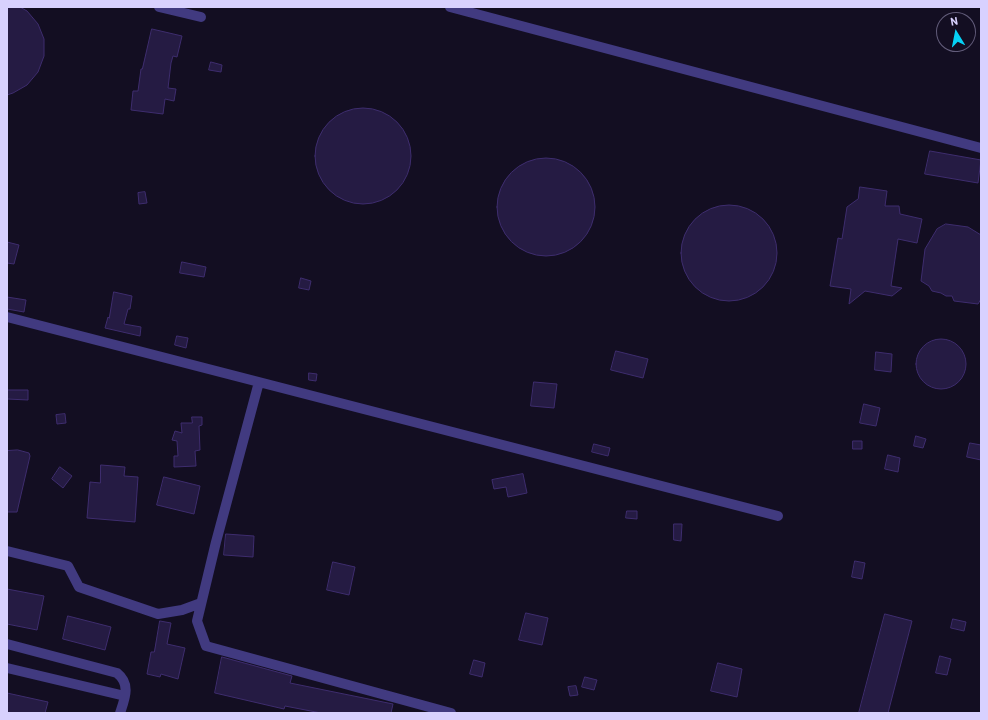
<!DOCTYPE html>
<style>
body{margin:0}
#map{position:relative;width:988px;height:720px;overflow:hidden;background:#130e22;font-family:Barlow,sans-serif}
canvas{display:block}
.frame{position:absolute;inset:0;border:8px solid #d8d1fe;pointer-events:none}
.north{position:absolute;left:936px;top:12px;width:40px;height:40px;box-sizing:border-box;background:#130e22;border:1px solid #625c7a;border-radius:50%;rotate:350deg;font-size:11px;font-weight:700;line-height:16px;text-align:center;color:#d8d1fe}
.north::after{content:'';display:block;margin:auto;width:14px;height:18px;background:#06d1f5;clip-path:polygon(50% 0,100% 100%,50% 72%,0 100%)}
</style>
<div id="map">
<canvas width="988" height="720"></canvas>
<div class="frame"></div>
<div class="north">N</div>
</div>
<script>
const context = document.querySelector('canvas').getContext('2d');
context.lineJoin = 'round';
function fillPath(path, color) {
  context.fillStyle = color;
  context.fill(path, 'evenodd');
}
function stroke(path, color, width, dash) {
  context.strokeStyle = color;
  context.lineWidth = width;
  context.lineCap = dash ? 'butt' : 'round';
  context.setLineDash(dash || []);
  context.stroke(path);
}
const building = new Path2D(`
 M7,7H20L27,11L38,24L44,39V56L38,72L27,85L13,93L7,95Z
 M152,29L182,36L177,57L173,56L171,63L168,88L176,89L174,101L165,99L163,114L131,110L133,91H138L141,69H142Z
 M211,62L222,65L221,72L209,70Z
 M315 156a48 48 0 1 1 96 0a48 48 0 1 1-96 0Z
 M930,151L981,160L978,183L925,174Z
 M497 207a49 49 0 1 1 98 0a49 49 0 1 1-98 0Z
 M860,187L887,191L885,206H899L900,214L922,219L917,243L898,239L891,286L902,288L892,296L865,291L849,304L851,289L830,286L838,238L842,239L847,207L858,199Z
 M145,192L147,203L139,204L138,193Z
 M681 253a48 48 0 1 1 96 0a48 48 0 1 1-96 0Z
 M946,224L968,227L981,235V299L978,304L954,301L952,296H946L941,293L932,291L929,286L921,281L925,249L937,229Z
 M7,242L19,245L14,264L7,263Z
 M182,262L206,267L204,277L180,273Z
 M301,278L311,281L309,290L299,288Z
 M114,292L132,296L130,309H128L124,324L141,327L140,336L105,328L108,317L109,318Z
 M7,297L26,300L24,312L7,309Z
 M177,336L188,338L186,348L175,345Z
 M916 364a25 25 0 1 1 50 0a25 25 0 1 1-50 0Z
 M616,351L648,359L643,378L611,370Z
 M876,352L892,354L891,372L875,370Z
 M309,373L317,374L316,381L309,380Z
 M534,382L557,384L554,408L531,406Z
 M7,390H28V400L7,399Z
 M864,404L880,408L876,426L860,423Z
 M65,414L66,423L57,424L56,415Z
 M192,417H202V425L199,426L200,450L195,451L196,466L174,467V456H178L177,441L172,440L175,431L182,433L181,423H192Z
 M916,436L926,439L923,448L914,446Z
 M853,441H862V449H853Z
 M970,443L981,445V460L967,457Z
 M594,444L610,448L608,456L592,452Z
 M18,450L29,453L30,456L17,512H7V451Z
 M888,455L900,458L898,472L885,469Z
 M101,465L125,467L124,476L138,477L135,522L87,518L90,482L100,483Z
 M60,467L72,476L63,488L52,479Z
 M523,474L527,493L508,497L506,487L494,489L492,480Z
 M164,477L200,486L194,514L157,505Z
 M627,511H637V519L626,518Z
 M674,524H682L681,541L674,540Z
 M226,534L254,536L253,557L224,555Z
 M855,561L865,563L862,579L852,577Z
 M333,562L355,567L349,595L327,590Z
 M7,589L44,596L37,630L7,624Z
 M526,613L548,618L542,645L519,640Z
 M885,614L912,621L888,713H859Z
 M68,616L111,627L105,650L63,639Z
 M953,619L966,622L964,631L951,628Z
 M160,621L171,623L167,644L185,648L178,679L161,674L160,677L147,674L151,652H154Z
 M940,656L951,659L947,675L936,673Z
 M222,657L292,676L290,683L393,704L391,713H321L285,706L284,709L215,693Z
 M474,660L485,663L482,677L470,674Z
 M718,663L742,669L737,697L711,691Z
 M585,677L597,680L594,690L582,687Z
 M576,686L578,695L570,696L568,687Z
 M7,693L48,702L45,713H7Z`);
const minor = new Path2D(`
 M159,7L201,17
 M450,7L981,148
 M7,317L778,516
 M259,382L216,542L197,621L206,646L451,713
 M7,551L68,566L79,587L158,614L182,610L201,603
 M7,644L117,673C131,684 125,698 120,713
 M7,668L125,696`);
fillPath(building, '#251b43');
stroke(building, '#3e2d6e', 1);
stroke(minor, '#413a80', 10);
</script>
